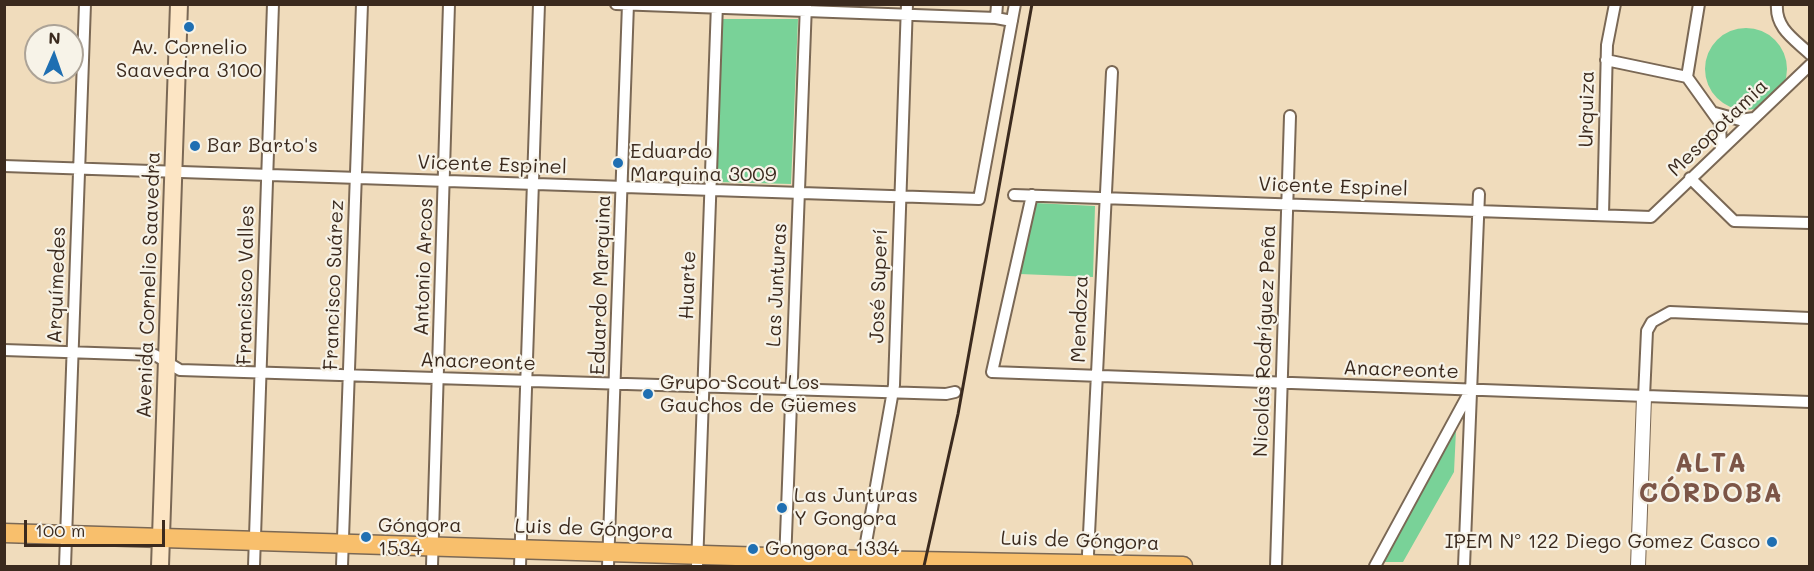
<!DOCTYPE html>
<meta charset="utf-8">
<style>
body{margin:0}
#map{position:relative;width:1814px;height:571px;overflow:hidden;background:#f0dcbc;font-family:Mali,sans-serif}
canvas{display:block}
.frame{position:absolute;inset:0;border:6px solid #3b2a1e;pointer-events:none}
.north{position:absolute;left:24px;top:24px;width:60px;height:60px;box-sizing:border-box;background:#f7f3e8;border:2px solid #aca397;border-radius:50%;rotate:2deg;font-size:16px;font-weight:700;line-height:24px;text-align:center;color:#3b2a1e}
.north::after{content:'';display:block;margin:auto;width:21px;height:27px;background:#1f6fb2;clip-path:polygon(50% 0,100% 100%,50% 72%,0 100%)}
.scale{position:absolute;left:24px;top:520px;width:141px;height:27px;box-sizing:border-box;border:3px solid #3b2a1e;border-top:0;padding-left:8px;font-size:18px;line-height:21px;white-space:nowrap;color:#3b2a1e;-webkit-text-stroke:4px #f7f3e8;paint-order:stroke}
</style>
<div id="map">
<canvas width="1814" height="571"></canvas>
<div class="frame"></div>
<div class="north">N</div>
<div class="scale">100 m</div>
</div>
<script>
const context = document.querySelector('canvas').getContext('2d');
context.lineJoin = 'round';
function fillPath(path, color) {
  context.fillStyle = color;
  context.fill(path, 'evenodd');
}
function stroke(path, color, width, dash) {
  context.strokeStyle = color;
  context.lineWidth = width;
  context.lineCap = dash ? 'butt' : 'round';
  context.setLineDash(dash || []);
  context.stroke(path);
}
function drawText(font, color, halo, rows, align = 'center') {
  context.font = font + ' Mali,sans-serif';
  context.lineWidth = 4.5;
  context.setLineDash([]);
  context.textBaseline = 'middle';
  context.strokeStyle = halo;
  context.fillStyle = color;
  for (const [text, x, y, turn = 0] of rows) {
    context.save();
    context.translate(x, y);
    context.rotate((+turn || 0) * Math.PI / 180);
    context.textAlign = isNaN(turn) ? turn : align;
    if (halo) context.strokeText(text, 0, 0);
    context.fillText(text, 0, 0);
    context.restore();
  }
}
const green = new Path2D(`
 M722,19H798L791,184L716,182Z
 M1705 69a41 41 0 1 1 82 0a41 41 0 1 1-82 0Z
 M1035,203L1095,206L1093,277L1020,274Z
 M1456,430L1454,472L1403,562H1383Z`);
const minor = new Path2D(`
 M616,4L996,18L1012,21
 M1777,4C1775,28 1794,39 1810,54
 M996,18L997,4
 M1606,60L1687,77L1720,123L1721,148
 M1687,77L1699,4
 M1715,113L1740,120L1754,118
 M4,166L979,199L1015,4
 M1690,178L1734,221L1810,223
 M1014,195L1651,217L1810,65
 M1032,195L992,372L1810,402
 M1603,215L1607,45L1615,4
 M4,350L155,355L180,370L946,394L955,392
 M1644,397L1647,331L1652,322L1670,312L1810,318
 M785,563L806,4
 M862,565L894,385L907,4
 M65,566L85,4
 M254,566L273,4
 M342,566L362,4
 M432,566L449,4
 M520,566L539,4
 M608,566L628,4
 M697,566L717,4
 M1090,566L1088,554L1112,72
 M1276,566L1290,116
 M1375,566L1469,393
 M1464,566L1479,194`);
const tertiary = new Path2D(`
 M1638,566L1644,397`);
const secondary = new Path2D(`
 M160,566L179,4`);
const primary = new Path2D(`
 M4,533L863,560L1183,566`);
const rail = new Path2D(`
 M924,566L958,414L1032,4`);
const markers = [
 [189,27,6,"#1f6fb2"],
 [195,146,6,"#1f6fb2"],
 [618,163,6,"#1f6fb2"],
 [648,394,6,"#1f6fb2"],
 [782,508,6,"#1f6fb2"],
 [366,537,6,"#1f6fb2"],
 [1772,542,6,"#1f6fb2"],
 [753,549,6,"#1f6fb2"]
];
const poiNames = [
 ["Av. Cornelio",189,48,"center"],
 ["Saavedra 3100",189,71,"center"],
 ["Bar Barto's",207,146],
 ["Eduardo",630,152],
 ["Marquina 3009",630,175],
 ["Grupo Scout Los",660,383],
 ["Gauchos de Güemes",660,406],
 ["Las Junturas",794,496],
 ["Y Gongora",794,519],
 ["Góngora",378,526],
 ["1534",378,549],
 ["IPEM Nº 122 Diego Gomez Casco",1760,542,"right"],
 ["Gongora 1334",765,549]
];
const streetNames = [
 ["Urquiza",1587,109,-89],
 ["Mesopotamia",1718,128,-44],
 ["Vicente Espinel",492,165,2],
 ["Vicente Espinel",1333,187,2],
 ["Antonio Arcos",424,267,-88],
 ["Arquímedes",57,285,-88],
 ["Avenida Cornelio Saavedra",149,285,-88],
 ["Francisco Valles",246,285,-89],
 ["Francisco Suárez",334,285,-88],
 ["Eduardo Marquina",601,285,-88],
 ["Huarte",688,285,-88],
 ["Las Junturas",777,285,-87],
 ["José Superí",879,286,-88],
 ["Mendoza",1080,319,-88],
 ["Nicolás Rodríguez Peña",1265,341,-88],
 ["Anacreonte",478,362,2],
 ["Anacreonte",1401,370,2],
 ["Luis de Góngora",594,529,2],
 ["Luis de Góngora",1080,541,2]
];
const districtNames = [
 ["ALTA",1711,464],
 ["CÓRDOBA",1711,494]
];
fillPath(green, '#79d298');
stroke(minor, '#7a6855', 14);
stroke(tertiary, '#7a6855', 16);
stroke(secondary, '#7a6855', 20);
stroke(primary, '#7a6855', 21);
stroke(minor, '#fff', 10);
stroke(tertiary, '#fff', 14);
stroke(secondary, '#fce5c4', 16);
stroke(primary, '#f8bf6c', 18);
stroke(rail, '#3b2a1e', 3);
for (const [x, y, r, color] of markers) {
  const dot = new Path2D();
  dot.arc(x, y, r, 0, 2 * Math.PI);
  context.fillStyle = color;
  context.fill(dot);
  stroke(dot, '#f7f3e8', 2);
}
drawText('20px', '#3b2a1e', '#f7f3e8', poiNames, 'left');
drawText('20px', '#3b2a1e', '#f7f3e8', streetNames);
context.letterSpacing = '1.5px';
drawText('bold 26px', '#7c5547', '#f7f3e8', districtNames);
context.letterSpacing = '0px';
</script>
